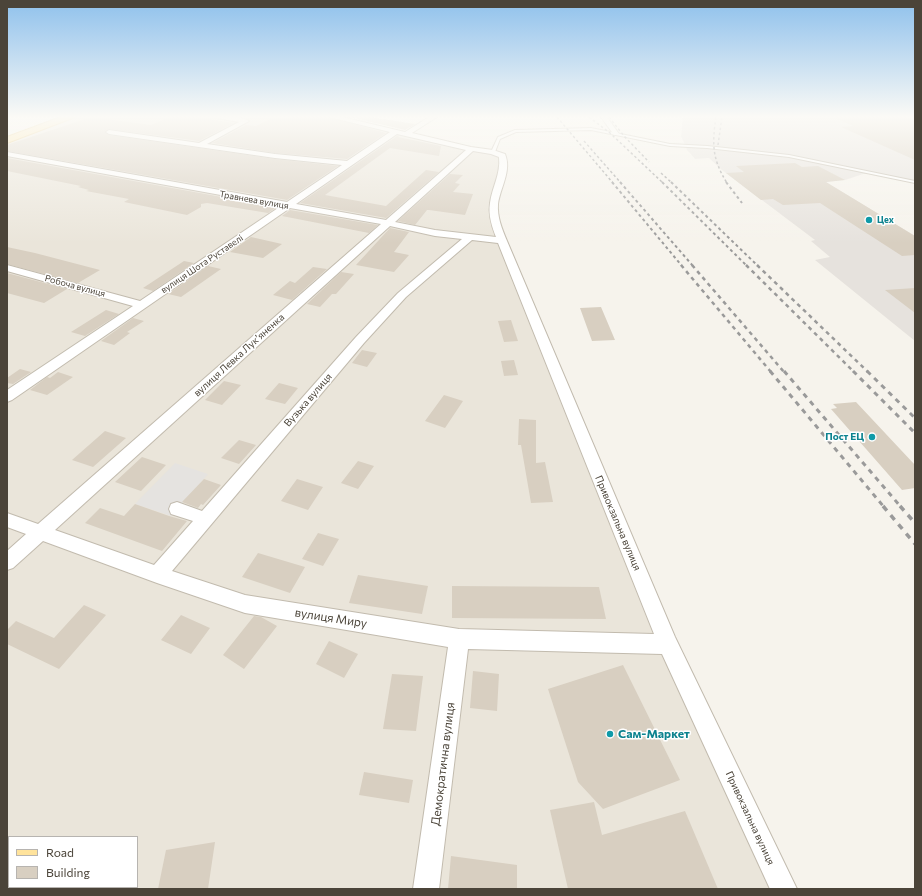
<!DOCTYPE html>
<meta charset="utf-8">
<style>
body{margin:0}
#map{position:relative;width:922px;height:896px;overflow:hidden;background:#f6f3ec;font-family:Commissioner,sans-serif}
canvas{display:block}
.frame{position:absolute;inset:0;border:8px solid #4b4439;pointer-events:none}
.legend{position:absolute;left:8px;top:836px;width:130px;height:52px;box-sizing:border-box;background:#fff;border:1px solid #b7b4b0;margin:0;padding:5px 7px;list-style:none;font-size:12px;color:#4b4439}
.legend li{display:flex;align-items:center;gap:8px;height:20px}
.legend b{width:20px;border:1px solid #b7b4b0}
</style>
<div id="map">
<canvas width="922" height="896"></canvas>
<div class="frame"></div>
<ul class="legend">
<li><b style="height:5px;background:#ffe39c"></b>Road</li>
<li><b style="height:11px;background:#d8cfc1"></b>Building</li>
</ul>
</div>
<script>
const context = document.querySelector('canvas').getContext('2d');
context.lineJoin = 'round';
function fillPath(path, color) {
  context.fillStyle = color;
  context.fill(path, 'evenodd');
}
function stroke(path, color, width, dash) {
  context.strokeStyle = color;
  context.lineWidth = width;
  context.lineCap = dash ? 'butt' : 'round';
  context.setLineDash(dash || []);
  context.stroke(path);
}
function drawText(font, color, halo, rows, align = 'center') {
  context.font = font + ' Commissioner,sans-serif';
  context.lineWidth = 3;
  context.setLineDash([]);
  context.textBaseline = 'middle';
  context.strokeStyle = halo;
  context.fillStyle = color;
  for (const [text, x, y, turn = 0] of rows) {
    context.save();
    context.translate(x, y);
    context.rotate((+turn || 0) * Math.PI / 180);
    context.textAlign = isNaN(turn) ? turn : align;
    if (halo) context.strokeText(text, 0, 0);
    context.fillText(text, 0, 0);
    context.restore();
  }
}
const residential = new Path2D(`
 M71,117H332L502,156L494,205L496,223L784,889H7V140ZM9,837H137V887H9Z`);
const industrial = new Path2D(`
 M683,117H915V181L877,174H863L845,180L826,182L915,236V341L815,260L830,257L811,241L815,240L722,170L709,158L695,159L687,150L681,136Z`);
const parking = new Path2D(`
 M175,463L208,474L171,516L135,504Z`);
const building = new Path2D(`
 M91,117L151,125L170,117H195L234,123L199,141L109,129L105,132L109,135L275,159L338,166L287,200L7,151V145Z
 M274,117L287,119L290,117H328L386,133L347,159L275,153L212,143L246,125L256,126Z
 M350,117H368L416,124L405,130Z
 M833,117H908L915,120V160L841,127L853,126Z
 M397,136H399L398,137L441,146L439,156L390,148L325,195L386,206L426,170L439,172L386,218L300,203Z
 M7,158L277,207L268,213L207,203L201,204V207L187,215L124,202L129,199L86,191L89,190L78,187L81,186L7,171Z
 M795,163L802,167L818,166L845,180L826,182L915,236V255L902,256L820,203L783,205L773,199L761,200L726,173L744,172L736,166Z
 M450,174L463,175L455,183L460,184L453,192L473,194L465,215L429,210H427L415,225L398,221Z
 M290,210L378,225L369,233L282,216Z
 M390,228L409,232L394,252L409,255L394,272L356,265Z
 M251,237L282,244L263,258L230,252Z
 M7,247L35,253L100,270L78,283L7,264Z
 M184,261L194,263L153,291L143,288Z
 M208,266L221,269L181,297L168,294Z
 M313,267L327,269L292,300L273,295L290,281L295,283Z
 M341,272L354,274L336,294H332L320,307L307,304Z
 M7,273L67,289L44,303L7,293Z
 M915,288V313L885,290Z
 M601,307L615,340L592,341L580,308Z
 M106,310L119,314L85,336L71,332Z
 M133,318L144,321L127,332L130,333L114,345L101,341Z
 M511,320L518,341L504,342L498,321Z
 M362,350L377,353L367,367L352,363Z
 M514,360L518,375L504,376L501,361Z
 M20,369L31,372L13,384L7,383V378Z
 M58,372L73,377L47,395L30,390L47,377L50,378Z
 M224,381L241,385L222,405L205,400Z
 M279,383L298,388L285,404L265,399Z
 M444,395L463,401L445,428L425,421Z
 M856,402L915,465V488L902,490L831,409L837,408L833,404Z
 M519,419L536,420V463L545,462L553,502L531,503L521,445H518Z
 M105,431L126,438L93,467L72,460Z
 M239,440L256,445L239,464L221,458Z
 M142,457L166,465L141,491L115,482Z
 M358,461L374,466L358,489L341,483Z
 M204,479L221,485L203,505L201,504L198,508L182,502Z
 M297,479L323,487L308,510L281,501Z
 M135,504L169,516L187,521L162,551L85,523L100,508L124,516Z
 M318,533L339,539L323,566L302,559Z
 M258,553L305,567L290,593L242,577Z
 M358,575L428,586L422,614L349,603Z
 M452,586L599,587L606,619L452,618Z
 M84,605L106,615L59,669L7,644V630L16,621L54,638Z
 M181,615L210,628L191,654L161,640Z
 M254,616L261,617L277,626L244,669L223,655Z
 M329,641L358,654L344,678L316,664Z
 M623,665L680,780L603,809L578,782L548,689Z
 M473,671L499,674L497,711L470,708Z
 M392,674L423,676L416,731L383,729Z
 M364,772L413,780L409,803L359,795Z
 M594,802L602,835L685,811L718,889H568L550,810Z
 M215,842L208,889H158L166,850Z
 M451,856L517,865V889H448Z`);
const lane = new Path2D(`
 M591,128L670,144L707,146L789,155L915,181V183L789,157L707,148L670,146L591,130L516,132L500,139L495,152L493,153L491,152L498,137L515,130Z`);
const street = new Path2D(`
 M211,117C222,117 240,115 249,121L207,144L275,154L347,161L390,132L329,117H342L405,132L429,117H437L412,133L471,147L493,150L505,154C512,171 500,188 498,204C497,217 502,229 507,241L675,637L797,889H770L662,654L468,649L439,889H413L448,647L245,613L157,583L43,541L13,568L7,570V551L26,534L7,527V513L38,524L381,224L290,208L12,400L7,402V390L133,306L7,271V265L140,301L281,206L7,156V152L287,202L342,165L275,158L109,134L106,132L109,130L199,143L239,122ZM397,134L466,150L386,220L296,204ZM473,151L491,154L499,157C501,174 492,187 490,203C488,215 492,227 496,237L435,230L395,222ZM390,226L435,236L462,239L398,293L356,337L202,511L177,502L171,504L169,509L171,514L193,521L154,565L55,530ZM472,240L498,243L654,634L459,629L245,595L172,571L364,343L406,297Z
 M601,117H607L619,134L618,135H614Z
 M7,867L9,868V887H33L34,889H7Z`);
const primary = new Path2D(`
 M61,117H75L7,143V137Z`);
const railFar4 = new Path2D(`
 M557,117L613,183
 M589,117L610,133L663,183
 M609,117L624,136L649,162
 M716,117C712,144 712,159 727,183
 M584,141L621,183
 M718,145L722,117
 M661,173L672,183`);
const railFar3 = new Path2D(`
 M612,182L682,266
 M620,182L693,266
 M662,182L747,266
 M671,182L758,266
 M726,182L742,203`);
const railFar2 = new Path2D(`
 M681,265L771,372
 M692,265L784,372
 M746,265L854,372
 M757,265L868,372`);
const railFar1 = new Path2D(`
 M770,371L884,507
 M784,371L901,507
 M853,371L915,433
 M867,371L915,418`);
const rail = new Path2D(`
 M883,506L915,544
 M900,506L915,523`);
const markers = [
 [869,220,4,"#0f9aa8"],
 [872,437,4,"#0f9aa8"],
 [610,734,4,"#0f9aa8"]
];
const farStreetnames = [
 ["Травнева вулиця",254,200,10],
 ["вулиця Шота Руставелі",202,264,-34],
 ["Робоча вулиця",75,286,15]
];
const farCulturenames = [
 ["Цех",877,220]
];
const streetNames = [
 ["вулиця Левка Лукʼяненка",239,355,-42],
 ["Вузька вулиця",308,400,-49],
 ["Привокзальна вулиця",618,523,67],
 ["Привокзальна вулиця",750,818,65]
];
const cultureNames = [
 ["Пост ЕЦ",864,437]
];
const nearStreetnames = [
 ["вулиця Миру",331,618,9],
 ["Демократична вулиця",443,764,-83]
];
const nearCulturenames = [
 ["Сам-Маркет",618,734]
];
fillPath(residential, '#eae5da');
fillPath(industrial, '#e6e2dd');
fillPath(parking, '#e5e3e0');
fillPath(building, '#d8cfc1');
stroke(lane, '#c2bbae', 2);
stroke(street, '#c2bbae', 2);
stroke(primary, '#e6c16a', 2);
fillPath(lane, '#fff');
fillPath(street, '#fff');
fillPath(primary, '#ffe39c');
stroke(railFar4, '#9a9a9a', 1.5, [2.5, 2.5]);
stroke(railFar3, '#9a9a9a', 2, [3, 3]);
stroke(railFar2, '#9a9a9a', 2.5, [4, 4]);
stroke(railFar1, '#9a9a9a', 3, [5, 5]);
stroke(rail, '#9a9a9a', 3.5, [6, 6]);
const sky = context.createLinearGradient(0, 0, 0, 243);
sky.addColorStop(0, '#8fc1ec');
sky.addColorStop(0.48, '#fbfaf6');
sky.addColorStop(1, '#fbfaf600');
context.fillStyle = sky;
context.fillRect(0, 0, 922, 243);
for (const [x, y, r, color] of markers) {
  const dot = new Path2D();
  dot.arc(x, y, r, 0, 2 * Math.PI);
  context.fillStyle = color;
  context.fill(dot);
  stroke(dot, '#fff', 1.5);
}
drawText('9px', '#4b4439', '#fff', farStreetnames);
drawText('bold 9px', '#0d838f', '#fff', farCulturenames, 'left');
drawText('10px', '#4b4439', '#fff', streetNames);
drawText('bold 10px', '#0d838f', '#fff', cultureNames, 'right');
drawText('12px', '#4b4439', '#fff', nearStreetnames);
drawText('bold 12px', '#0d838f', '#fff', nearCulturenames, 'left');
</script>
